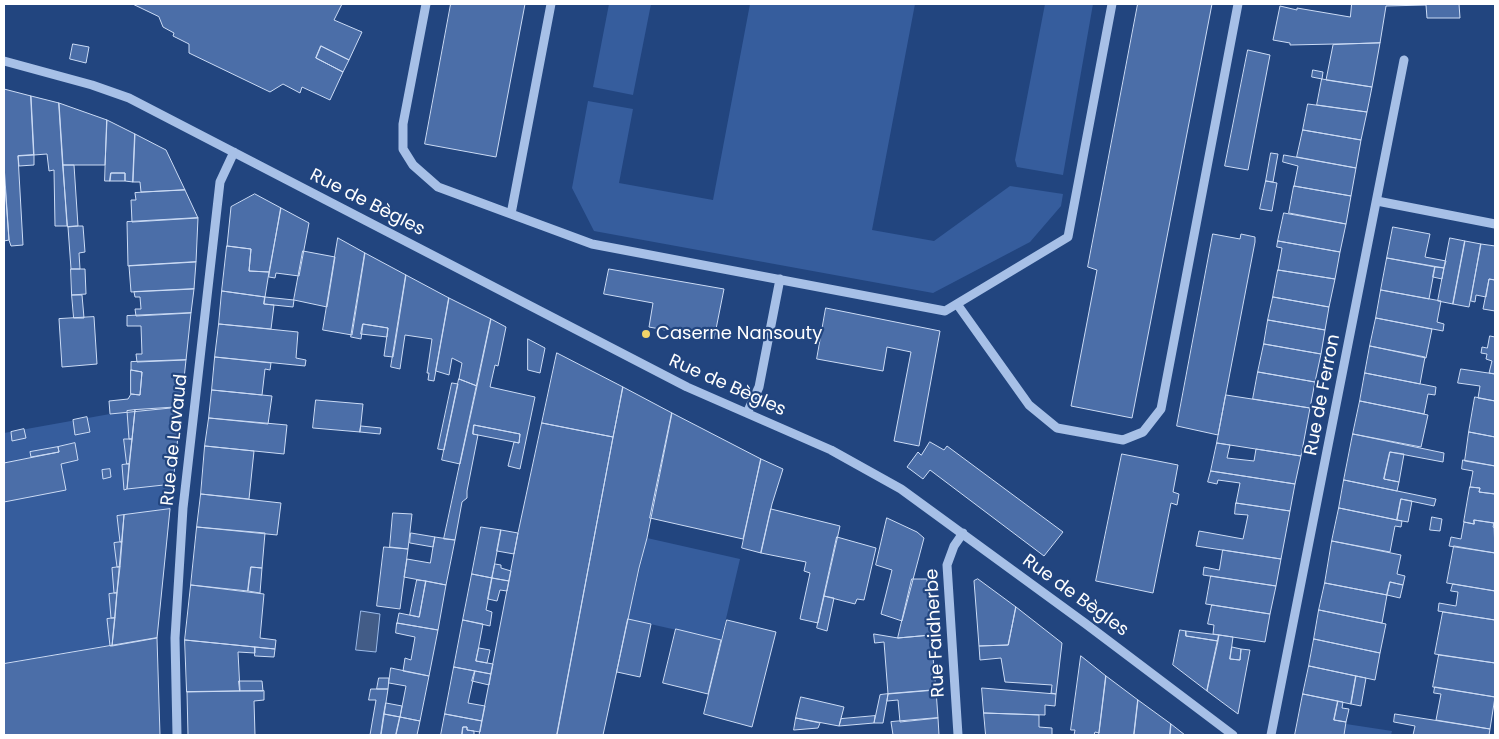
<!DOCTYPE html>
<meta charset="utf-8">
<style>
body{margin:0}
#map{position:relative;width:1499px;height:739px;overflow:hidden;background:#22457f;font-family:Poppins,sans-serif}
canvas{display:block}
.frame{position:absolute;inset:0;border:5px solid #fff;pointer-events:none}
</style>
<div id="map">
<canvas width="1499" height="739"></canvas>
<div class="frame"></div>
</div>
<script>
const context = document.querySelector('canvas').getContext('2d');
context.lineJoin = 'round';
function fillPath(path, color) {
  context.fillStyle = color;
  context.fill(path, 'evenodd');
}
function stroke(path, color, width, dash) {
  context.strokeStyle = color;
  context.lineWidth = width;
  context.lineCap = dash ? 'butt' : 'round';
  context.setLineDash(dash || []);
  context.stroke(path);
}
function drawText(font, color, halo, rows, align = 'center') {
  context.font = font + ' Poppins,sans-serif';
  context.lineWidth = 4.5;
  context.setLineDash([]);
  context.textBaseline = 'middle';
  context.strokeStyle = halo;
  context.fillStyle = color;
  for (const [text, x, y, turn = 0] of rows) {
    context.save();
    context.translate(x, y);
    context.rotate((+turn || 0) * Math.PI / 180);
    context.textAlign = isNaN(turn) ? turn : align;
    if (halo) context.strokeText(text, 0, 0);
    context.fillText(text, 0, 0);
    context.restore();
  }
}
const green = new Path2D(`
 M609,4H651L633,95L593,87Z
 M750,4H915L872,230L934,241L1010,186L1063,194L1061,206L1030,242L933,293L594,231L572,188L588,101L633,109L619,183L713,200Z
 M1045,4H1093L1063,175L1017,167L1015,160Z
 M181,407L157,638L4,664V433L110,414Z
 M647,538L740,559L721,640L628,619Z
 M1346,724L1392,731L1391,735H1344Z`);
const water = new Path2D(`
 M361,611L380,614L376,652L356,650Z`);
const building = new Path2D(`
 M133,4H342L334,20L362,32L349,60L321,46L316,58L343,72L330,100L302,87L300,93L283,84L270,92L189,53V44L173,36L174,33L163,27L159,17Z
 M451,4H525L496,157L425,144Z
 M1138,4H1212L1132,418L1071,406L1097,270L1088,267Z
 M1352,4H1459L1460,18H1427L1426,5L1386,6L1380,43L1290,45V43L1273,40L1280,6L1297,10V8L1350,17Z
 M1380,43L1372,87L1326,80L1333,45Z
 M73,44L89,47L86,63L70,59Z
 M321,46L349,60L343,72L316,58Z
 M1248,50L1270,55L1248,170L1225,166Z
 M1313,70L1323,72L1322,79L1312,77Z
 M1322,79L1372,87L1367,112L1317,105Z
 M4,89L31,96L34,155L18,156L23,245L11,246L9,240L4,165Z
 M31,96L59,103L67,226H55L54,170L49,171L47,154L34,155Z
 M59,103L107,120L105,165H63Z
 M1308,104L1367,112L1361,140L1303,130Z
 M107,120L135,134L133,182L125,181V173H111L110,181H105Z
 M1303,130L1361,140L1356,168L1297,157Z
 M135,134L166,150L185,190L141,192L140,182H133Z
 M1271,153L1278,154L1273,182L1266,181Z
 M34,155V165L19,166L18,156Z
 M1284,155L1356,168L1351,196L1294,186L1298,166L1283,162Z
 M63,165H74L78,226L68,227Z
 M111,173H125V181H110Z
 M1266,181L1277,183L1272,211L1260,209Z
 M4,186H5L9,240L4,241Z
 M1294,186L1351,196L1346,224L1289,213Z
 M185,190L198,218L132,222L131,200H136L135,193Z
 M255,194L281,208L269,272L249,271L251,249L227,246L231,207Z
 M281,208L309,223L299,276L276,273L275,278L269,277Z
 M1284,213L1346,224L1340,252L1278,241Z
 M198,218L196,262L128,266L127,222Z
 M75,226H83L85,252L79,253L80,269H71L68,227Z
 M1393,227L1430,234L1425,257L1446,261L1444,268L1387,258Z
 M1213,234L1240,239L1241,234L1255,237V242L1218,435L1177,426Z
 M338,238L365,253L352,335L323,330Z
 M1450,238L1465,241L1453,304L1438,301Z
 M1278,241L1340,252L1335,279L1278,270L1282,248L1277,247Z
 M1465,241L1481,244L1469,307L1453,304Z
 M1481,244L1495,246V280L1489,279L1486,297L1476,295L1475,302L1471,301Z
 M227,246L251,249L249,271L269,272L265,297L222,291Z
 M303,251L335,257L327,307L294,300Z
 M365,253L406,275L393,357L384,356L388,328L363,324L361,339L351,337Z
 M1387,258L1435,267L1429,299L1381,290Z
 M196,262L194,289L131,292L129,266Z
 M1435,267L1444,268L1442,279L1433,277Z
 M71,269H85L86,294L72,295Z
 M609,269L724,289L714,339L649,327L653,303L604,294Z
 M1278,270L1335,279L1329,307L1273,297Z
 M406,275L449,298L434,381L428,380L429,373H427L432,339L405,335L400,369L391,367Z
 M1495,277V311L1483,309L1489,279L1495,280Z
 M194,289L191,313L136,316L135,309H141L140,297H135L134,292Z
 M1381,290L1441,301L1437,322L1444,324L1443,331L1376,318Z
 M222,291L265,297L264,304L274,305L271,329L219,324Z
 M72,295H82L84,318H74Z
 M265,297L294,300L293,307L264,304Z
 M1273,297L1329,307L1325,330L1268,320Z
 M449,298L491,319L477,386L459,379L462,363L452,358L449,375L436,371Z
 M826,308L940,331L919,446L894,441L911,352L887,347L883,371L817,359Z
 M191,313L186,360L137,362L136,354H142L141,326H127V316Z
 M94,317L97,364L62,367L59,319Z
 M1376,318L1432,329L1426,358L1370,346Z
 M491,319L506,327L498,366L495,365L490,387L535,397L520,469L508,466L514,442L519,443L520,434L474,425L473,434L478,435L467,491V498L462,502L455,540L444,539Z
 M1268,320L1325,330L1321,354L1264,344Z
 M219,324L298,332L296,358L306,360L305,366L215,357Z
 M363,324L388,328L387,337L361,334Z
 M1490,336L1495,337V374L1489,373L1492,361L1486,359L1487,354L1481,353L1482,347L1487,348Z
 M528,339L545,348L540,373L528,370Z
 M1264,344L1321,354L1315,382L1258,372Z
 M1370,346L1425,357L1420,384L1365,373Z
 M557,353L623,387L613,437L542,423Z
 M215,357L271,363L270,370L265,369L262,395L212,390Z
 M186,360L181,407L110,414L109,401L128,399L131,394L140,395L142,372L131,370V362Z
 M1461,369L1495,374V401L1478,398L1480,386L1458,383Z
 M131,370L142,372L140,395L131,394Z
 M1258,372L1315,382L1310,408L1253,399Z
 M1365,373L1436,387L1435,395L1428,394L1424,414L1360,401Z
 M459,379L477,386L460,464L442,460Z
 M452,383L458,384L444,450L438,449Z
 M623,387L672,413L647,538L639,568L603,735H557Z
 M212,390L272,396L268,424L209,418Z
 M1226,395L1310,408L1301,456L1217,443Z
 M1475,397L1495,401V437L1469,432Z
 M316,400L363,404L360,432L313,428Z
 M1360,401L1428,415L1421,447L1353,434Z
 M181,407L173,484L127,489L135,410Z
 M135,410L132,439H129L127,411Z
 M672,413L761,459L743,539L650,518Z
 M87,417L90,432L75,435L73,420Z
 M209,418L287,425L284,454L205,446Z
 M542,423L613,437L557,735H479L518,533Z
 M474,425L520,434L519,443L473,434Z
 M361,426L381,428L380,434L360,432Z
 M24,429L26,438L12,441L11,432Z
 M1469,432L1495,437V466L1465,461Z
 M1353,434L1444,453L1443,462L1390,452L1384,479L1399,482L1397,491L1344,480Z
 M124,439H132L129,464H127Z
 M930,442L944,450L947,446L1063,532L1044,556L930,470L923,479L907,467L918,452L921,455Z
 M75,443L78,460L61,464L66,490L4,502V463L59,452L58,447Z
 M1217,443L1230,445L1227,458L1254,461L1256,449L1301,456L1295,484L1211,471Z
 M205,446L254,451L249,499L201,494Z
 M58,447L59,452L31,457L30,452Z
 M1390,452L1404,454L1399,482L1384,479Z
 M1122,454L1178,465L1173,492L1179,494L1177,505L1171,503L1153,593L1096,581Z
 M761,459L783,469L772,504L761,553L742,548Z
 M1463,460L1495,466V494L1479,492L1480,488L1470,487L1473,471L1462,469Z
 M129,464L127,489L124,490L122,465Z
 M110,469L111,477L103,479L102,470Z
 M1211,471L1295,484L1290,511L1236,503L1240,483L1218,480L1217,484L1208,482Z
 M1344,480L1436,499L1434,506L1401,499L1397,520L1339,508Z
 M1470,487L1480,488L1479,492L1495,494V528L1493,527L1494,523L1474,520V524L1464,522Z
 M201,494L281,503L277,535L197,527Z
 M1401,499L1412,501L1408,522L1397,520Z
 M1236,503L1290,511L1281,559L1196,546L1199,531L1243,539L1248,515L1235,514Z
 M1339,508L1402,521L1401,527L1395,526L1390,552L1332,541Z
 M170,509L157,638L112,646L124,515Z
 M771,509L840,526L818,623L800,619L810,573L804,571L806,562L761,553Z
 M393,513L412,514L408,549L390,547Z
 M124,515L122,542H120L117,516Z
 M1432,517L1442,519L1440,531L1430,530Z
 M887,518L917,532L924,538L902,621L881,614L892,570L876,565Z
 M1474,520L1494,523L1495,553L1449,546L1451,537L1461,539L1464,522L1474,524Z
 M197,527L265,533L262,568L251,567L248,591L191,585Z
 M481,527L501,530L492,578L472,574Z
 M501,530L518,533L514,554L497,551Z
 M411,533L435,537L433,547L410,543Z
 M435,537L455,540L446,585L404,577L407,559L430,563Z
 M837,537L876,548L864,600L857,599L855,604L824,596Z
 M1332,541L1401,555L1397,574L1405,576L1403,585L1390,582L1387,595L1325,583Z
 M122,542L120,567H117L114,543Z
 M1454,546L1495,553V591L1447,583Z
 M384,547L408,549L400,609L377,606Z
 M1223,550L1281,559L1276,586L1203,575L1204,567L1219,570Z
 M495,564L501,565V568L511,571L509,581L492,578Z
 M120,567L117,593H114L112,568Z
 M251,567L262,568L260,593L248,591Z
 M472,574L492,578L486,610L492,612L490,626L463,620Z
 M1211,576L1276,586L1270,614L1206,604Z
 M492,578L509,581L507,591L500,590L497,601L488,599Z
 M912,579H927L931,635L898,638Z
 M978,579L1016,607L1008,645L979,646L974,581Z
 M417,580L426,581L419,617L410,615Z
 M426,581L446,585L438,630L397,623L399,613L419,617Z
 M1390,582L1403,585L1400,598L1387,595Z
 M1325,583L1387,595L1382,623L1319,610Z
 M1453,584L1495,591V620L1438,611L1439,603L1456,606L1458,592L1451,591Z
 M191,585L264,594L260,638L276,640L275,649L185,640Z
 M117,593L115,618H111L109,594Z
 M824,596L834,598L827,631L817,628Z
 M1212,605L1270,614L1265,642L1213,634L1214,625L1208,624Z
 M1016,607L1062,643L1056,694L1051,693L1052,685L1005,682L1001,658L980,660L979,646L1008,645Z
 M1319,610L1386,624L1380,653L1314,639Z
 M1443,612L1495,620V663L1435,654Z
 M115,618L112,646H110L107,619Z
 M628,619L651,624L640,677L617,672Z
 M463,620L483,624L476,661L493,664L491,674L454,667Z
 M727,620L776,632L752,727L704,714Z
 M397,623L438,630L429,676L403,671L405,658L411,660L415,637L396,633Z
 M676,629L721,640L708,694L663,683Z
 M1180,630L1186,631V636L1218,641L1207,691L1173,665Z
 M1186,631L1219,635L1218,641L1186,636Z
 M874,634L898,638L931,635L936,690L888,694L884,642L875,643Z
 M1219,635L1233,637L1230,659L1240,660L1241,649L1250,650L1238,714L1207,691Z
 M157,638L160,735H4V664Z
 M1314,639L1380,653L1375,680L1309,666Z
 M185,640L255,647V653L238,652L240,691L187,692Z
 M255,647L275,649L274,657L255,656Z
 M1232,647L1241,649L1240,660L1230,659Z
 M479,648L490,650L487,663L476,661Z
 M1439,655L1495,663V697L1433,687Z
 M1081,656L1106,676L1099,733L1095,732L1094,735H1074L1075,730H1071Z
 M1309,666L1356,676L1351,704L1303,694Z
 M454,667L475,671L468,703L485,706L482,721L445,714Z
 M391,668L429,676L420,721L400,717L406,686L389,683Z
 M475,671L491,674L489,685L472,681Z
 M1106,676L1138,700L1134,735H1099Z
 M1356,676L1366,678L1361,706L1351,704Z
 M379,678H389L388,689H377Z
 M239,681H262L263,691H240Z
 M1435,687L1495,697L1490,729L1436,720L1441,694L1434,693Z
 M982,688L1056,694L1055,706L1045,705V715L984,713Z
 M371,689H388L381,735H370L376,700H369Z
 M936,690L938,718L900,722L898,700L887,701L888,694Z
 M264,691V700L254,701L255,735H188L187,692Z
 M888,694L883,723H874L880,695Z
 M1303,694L1338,701L1334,720L1346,722L1344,735H1295Z
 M801,697L844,707L839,726L796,718Z
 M1138,700L1171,724L1170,735H1134Z
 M1338,701L1343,702L1342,708L1349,709L1346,722L1334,720Z
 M386,703L402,706L400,717L384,714Z
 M984,713L1039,715V727L1052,728V735H986Z
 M384,714L400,717L396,735H381Z
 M445,714L482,721L480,732L467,730V727H463L462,735H441Z
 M1395,714L1490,729L1489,735H1413L1415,726L1394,722Z
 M875,716L874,723L839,726L841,719Z
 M400,717L420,721L417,735H396Z
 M796,718L820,723L818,728L794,730Z
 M938,718L939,735H893L891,722Z
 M1171,724L1185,735H1170Z
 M463,727H467V730L474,731V735H462Z`);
const minor = new Path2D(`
 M426,4L403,124V149L413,165L438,187L592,244L945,311L1068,237L1112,4
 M4,61L92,85L129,98L687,387L831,450L901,489L1086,624L1233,735
 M1377,201L1495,224
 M511,214L551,4
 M957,304L1029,405L1057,428L1123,440L1143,432L1161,409L1238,4
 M747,413L759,387L780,279
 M177,735L175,638L183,508L220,182L234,152
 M958,735L947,565L954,546L963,533
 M1271,735L1404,60`);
const markers = [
 [646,334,5,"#f2d469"]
];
const streetNames = [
 ["Rue de Bègles",367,203,27],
 ["Rue de Bègles",727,386,24],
 ["Rue de Ferron",1323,395,-79],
 ["Rue de Lavaud",175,440,-84],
 ["Rue de Bègles",1075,596,36],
 ["Rue Faidherbe",936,633,-93]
];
const poiNames = [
 ["Caserne Nansouty",656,334]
];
fillPath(green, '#365d9d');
fillPath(water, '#425c87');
stroke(water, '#9bbae8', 1);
fillPath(building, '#4b6ea8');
stroke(building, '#cbdbf5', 1);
stroke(minor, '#a7c0e7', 9);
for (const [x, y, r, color] of markers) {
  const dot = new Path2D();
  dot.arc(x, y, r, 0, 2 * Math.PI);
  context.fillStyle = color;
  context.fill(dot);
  stroke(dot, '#22457f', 2);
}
drawText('18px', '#fff', '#22457f', streetNames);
drawText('18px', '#fff', '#22457f', poiNames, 'left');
</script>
